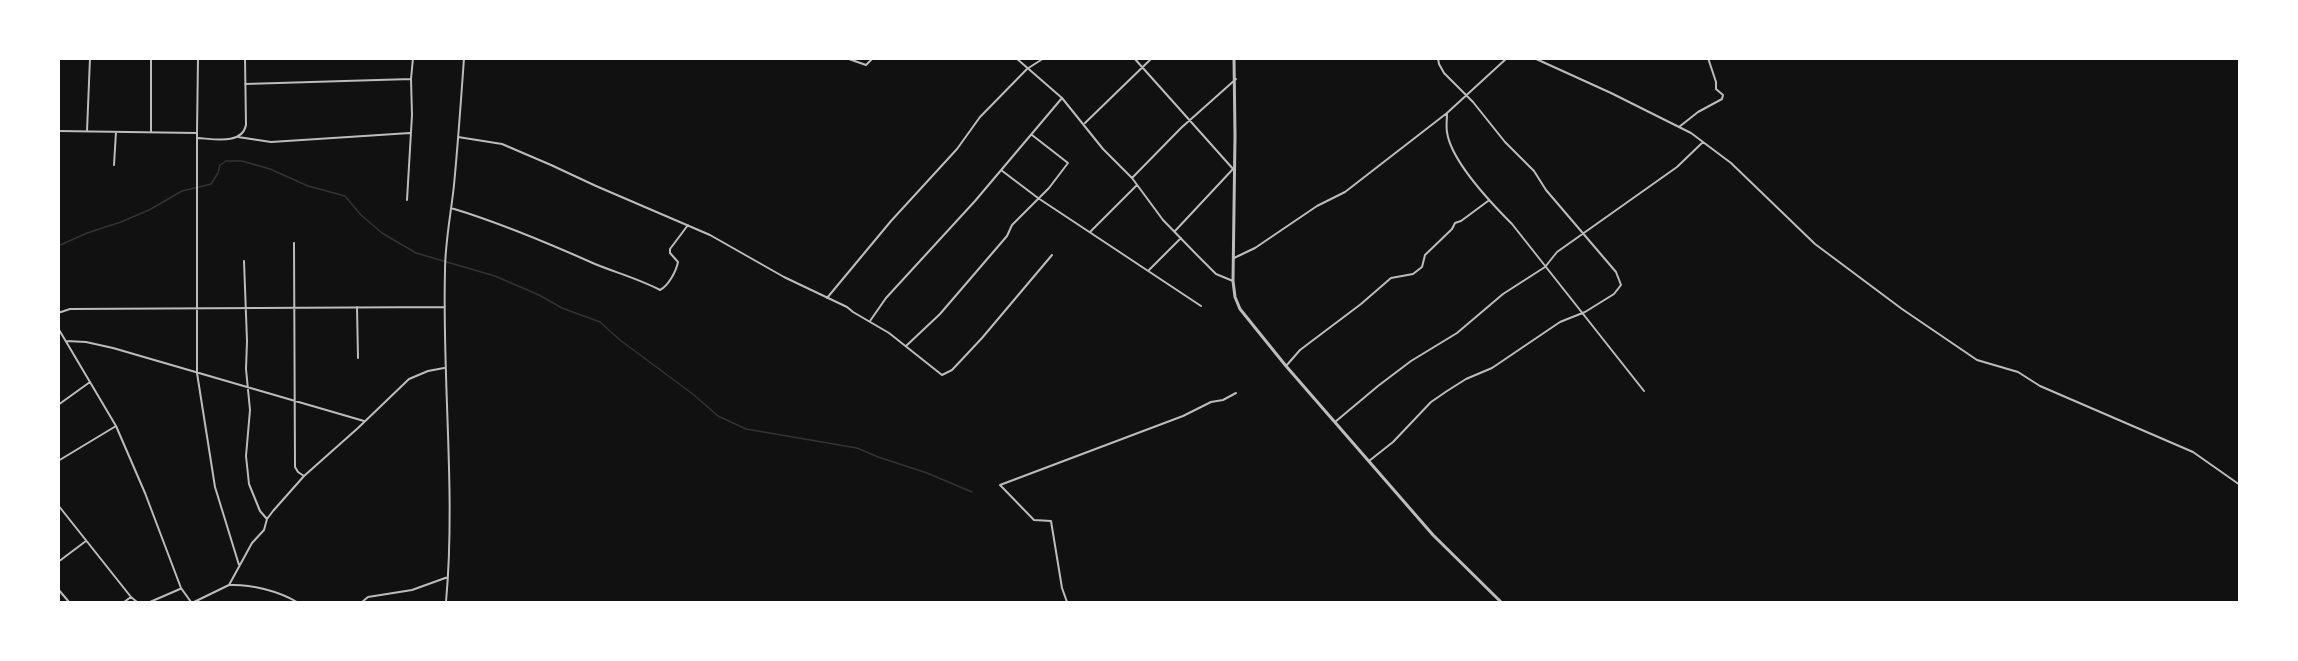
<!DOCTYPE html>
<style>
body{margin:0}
#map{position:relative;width:2298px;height:661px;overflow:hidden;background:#111;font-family:Quicksand,sans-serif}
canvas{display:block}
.frame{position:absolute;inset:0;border:60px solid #fff;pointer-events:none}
</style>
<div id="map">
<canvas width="2298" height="661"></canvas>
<div class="frame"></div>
</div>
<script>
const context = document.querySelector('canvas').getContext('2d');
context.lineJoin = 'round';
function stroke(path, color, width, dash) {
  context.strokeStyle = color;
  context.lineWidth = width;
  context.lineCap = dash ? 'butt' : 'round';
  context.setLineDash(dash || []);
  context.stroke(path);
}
const stream = new Path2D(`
 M58,246L87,233L121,222L151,209L182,191L211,184L218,173L220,165L226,161H242L270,169L308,186L345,196L361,215L382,233L416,253L495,276L539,295L562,308L600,322L620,340L694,395L718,416L746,429L857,448L878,457L927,473L972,492`);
const minor = new Path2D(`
 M846,58L866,65L873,58
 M1016,58L1062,98L1103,149L1132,178L1163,220L1197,255L1216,274L1233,281
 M1134,58L1234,170
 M1507,58L1447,113C1447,119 1446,126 1447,132C1451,161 1492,204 1512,224L1644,391
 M1534,58L1611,93L1691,133L1731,163L1815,244L1902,309L1977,360L2018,372L2040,386L2193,452L2240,485
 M245,84L411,79
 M1085,123L1152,58
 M1679,127L1698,112L1722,99L1723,95L1716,89V82L1708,58
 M58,131L197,133L198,58
 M87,131L90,58
 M151,132V58
 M197,133V373L215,487L239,565
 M238,137L271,142L410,133
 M458,137L502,144L551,165L596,186L710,235L784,277L847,307L853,312L889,333L942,375L952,370L982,338L1052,255
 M198,138C214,139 242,145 246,125L245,58
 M114,165L116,132
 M1001,170L1038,198L1201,306
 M1132,178L1181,128L1236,79
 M407,200L412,115L411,79L413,58
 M451,208C501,223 548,243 595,264C617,273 639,279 660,290C668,286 676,272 678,262L670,253V249L688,225
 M1175,231L1233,169
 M1090,232L1137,185
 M294,243L295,467L298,472L304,476
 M1234,258L1255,248L1317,206L1345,192L1447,113
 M244,261L247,341L246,369L250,410L246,456L249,484L260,511L267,519
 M1149,270L1181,238
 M827,298L891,221L957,149L980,117L1027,69L1044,58
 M357,307L358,358
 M58,313L70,309L445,307
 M870,321L886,298L975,201L1062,98
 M58,328L116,426L145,493L181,588L191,602
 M66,341L86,342L113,348L364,421
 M906,346L940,314L1007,236L1012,225L1049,188L1068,163L1032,135
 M1286,366L1300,350L1361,304L1391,278L1413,274L1422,267L1425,255L1452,229L1455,223L1461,221L1488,201
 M58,405L90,382
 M1335,422L1378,386L1411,361L1457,333L1503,294L1545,267L1557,252L1677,167L1703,142
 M58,461L116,426
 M1369,461L1393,442L1431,402L1447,391L1466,379L1492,368L1560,322L1585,312L1614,294L1621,285L1616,272L1546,190L1534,171L1505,142L1473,102L1444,73L1439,64L1438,58
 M58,505L131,597
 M58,562L86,541
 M229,585C251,584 278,591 297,602
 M58,589L69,602
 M124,602L131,597L137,602
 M150,602L180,589
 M194,602L229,585L252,543L264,530L267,519L273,511L304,476L358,428L409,379L428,371L444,368
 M362,602L368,597L412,590L448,577
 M446,602C456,493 442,381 445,271C445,242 451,214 454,185C458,143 461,101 464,58
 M1067,602L1062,588L1051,521L1034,520L1000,485L1183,416L1211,402L1223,400L1236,393`);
const tertiary = new Path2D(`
 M1234,58L1235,136L1233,281L1235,297L1240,309L1286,366L1433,535L1501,602`);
stroke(stream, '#333', 1.5);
stroke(minor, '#bcbcbc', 2);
stroke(tertiary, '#bcbcbc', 3);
</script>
